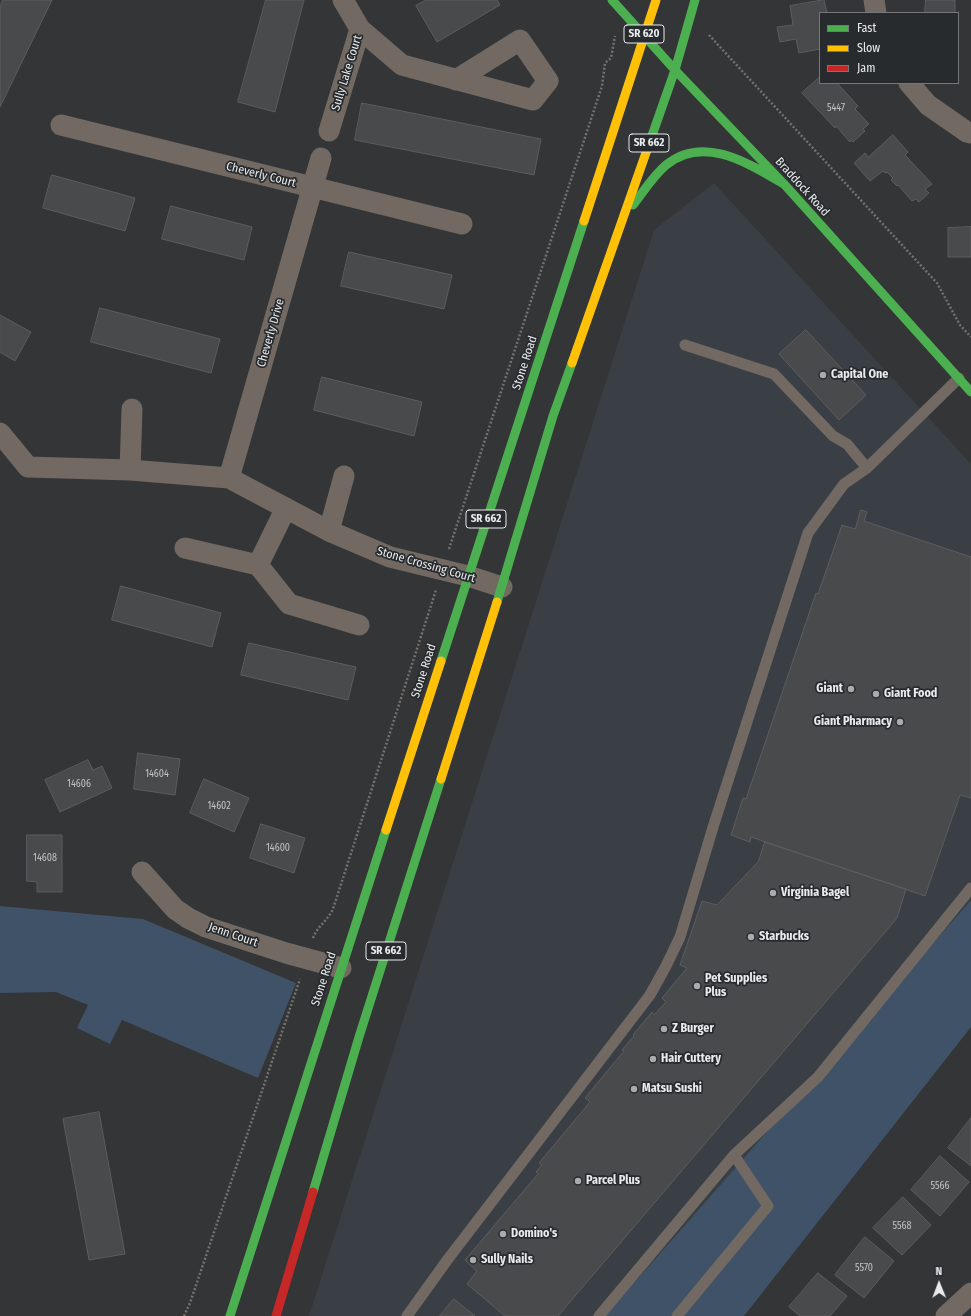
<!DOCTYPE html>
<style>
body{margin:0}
#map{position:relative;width:971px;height:1316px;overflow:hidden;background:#333537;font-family:"Fira Sans Condensed",sans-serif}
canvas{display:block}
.legend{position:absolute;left:819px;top:12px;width:140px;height:72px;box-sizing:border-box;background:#282b2e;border:1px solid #75777a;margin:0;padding:5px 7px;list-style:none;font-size:12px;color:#e8eaec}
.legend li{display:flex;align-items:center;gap:8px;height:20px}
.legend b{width:20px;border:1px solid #75777a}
.north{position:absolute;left:919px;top:1264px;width:40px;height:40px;-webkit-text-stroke:3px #282b2e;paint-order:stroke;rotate:359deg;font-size:11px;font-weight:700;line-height:16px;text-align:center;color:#e8eaec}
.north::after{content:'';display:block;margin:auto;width:14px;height:18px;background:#e8eaec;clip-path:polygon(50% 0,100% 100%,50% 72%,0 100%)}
</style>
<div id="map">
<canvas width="971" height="1316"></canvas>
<ul class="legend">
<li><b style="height:5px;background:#4caf50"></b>Fast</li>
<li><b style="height:5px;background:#ffc107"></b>Slow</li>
<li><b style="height:5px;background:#c62828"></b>Jam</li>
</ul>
<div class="north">N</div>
</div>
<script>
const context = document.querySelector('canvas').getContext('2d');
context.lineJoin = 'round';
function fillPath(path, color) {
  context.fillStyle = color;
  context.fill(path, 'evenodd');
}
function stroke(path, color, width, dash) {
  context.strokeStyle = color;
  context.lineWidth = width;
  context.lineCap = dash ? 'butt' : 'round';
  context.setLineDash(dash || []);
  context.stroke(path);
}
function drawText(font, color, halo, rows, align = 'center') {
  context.font = font + ' "Fira Sans Condensed",sans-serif';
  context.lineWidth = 3.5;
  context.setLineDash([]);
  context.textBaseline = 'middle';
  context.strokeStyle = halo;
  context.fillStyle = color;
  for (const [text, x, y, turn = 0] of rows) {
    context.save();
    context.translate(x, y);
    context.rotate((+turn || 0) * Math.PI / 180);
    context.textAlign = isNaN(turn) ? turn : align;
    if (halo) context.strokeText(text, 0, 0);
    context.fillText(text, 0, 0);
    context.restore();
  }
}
const built = new Path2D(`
 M714,183L971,464V900L605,1316H309L654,230Z`);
const green = new Path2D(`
 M971,900V1027L744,1316H605Z
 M0,906L143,919L296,983L258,1078L122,1020L110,1044L77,1028L88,1005L56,992L0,993Z`);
const building = new Path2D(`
 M3,0H52L0,107V7Z
 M266,0H304L275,112L238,102Z
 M426,0H497L500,5L437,42L416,6Z
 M824,0L827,13H820V49L799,53L796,39L780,42L777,27L793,25L790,6Z
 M926,0H955V13H925Z
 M820,77V83H837L858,106L855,109L869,124L863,129L865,131L853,142L851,140L850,142L836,126L835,128L802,93Z
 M362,103L541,139L534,175L355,140Z
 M893,135L908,152L905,155L932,184L925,189L929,193L919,202L916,199L912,201L898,185L897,186L891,180L893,178L887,172L885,173L883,171L870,181L854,163L865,153L868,157Z
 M52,175L135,198L125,231L43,208Z
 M171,206L252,227L244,260L162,239Z
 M971,227V257H948V228Z
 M349,252L452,275L444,309L341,286Z
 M100,308L220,339L211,373L91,342Z
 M0,315L31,332L15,361L0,352Z
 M806,330L866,395L839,420L779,354Z
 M322,377L422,402L414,436L314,410Z
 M861,510L867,512L864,521L971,557V798L960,795L925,896L751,837L750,842L731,835L743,798L746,799L816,593L818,594L842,525L855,529Z
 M121,586L221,613L212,647L112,620Z
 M249,643L356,667L348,700L241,675Z
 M138,753L180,759L175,795L134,789Z
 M88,760L93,770L102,766L112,788L60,812L45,780Z
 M204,779L249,798L234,832L190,813Z
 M261,824L305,838L294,873L250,858Z
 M27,835H62V892H37V882L27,881Z
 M765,842L906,889L897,918L558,1316H505L467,1284L477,1271L465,1260L538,1174L536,1172L542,1165L539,1163L590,1102L585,1098L624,1051L622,1050L634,1036L633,1035L652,1012L654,1015L666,1002L662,998L687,968L680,965L702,901L717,905L758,862Z
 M99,1112L125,1254L89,1260L63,1119Z
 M971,1118V1166L948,1148Z
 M940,1156L969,1182L940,1216L911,1190Z
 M903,1197L931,1225L902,1255L873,1228Z
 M865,1237L894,1261L864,1298L835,1275Z
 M818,1273L847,1296L830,1316H800L789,1307Z
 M454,1299L475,1316H440Z`);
const path = new Path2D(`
 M709,35L937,283L960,325L971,337
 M449,549L602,86L605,63L611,58L615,36
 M313,938C317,927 328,920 333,909L436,590
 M184,1316L190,1303L300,979`);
const lane = new Path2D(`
 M685,345L774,374L833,436L847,444L867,468
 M407,1316L448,1259L650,995L666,966L680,937L714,824L808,533L844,484L867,468L959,378
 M599,1316L734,1155L818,1077L971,888
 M677,1316L768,1206L734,1155`);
const street = new Path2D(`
 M343,0L360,29L402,65L533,100L548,81L520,40L456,80
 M874,0L876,13
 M909,83L928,105L967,132L971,133
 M61,125L462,224
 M329,131L360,29
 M0,433L28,467L130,470L229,478L329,531L390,557L468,576L502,587
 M130,470L132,409
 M229,478L321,158
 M286,508L258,565L289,604L359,625
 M329,531L344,476
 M185,548L258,565
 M142,872L175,909L188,918L206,927L286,953L341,968
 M946,1316L971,1293`);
const fast = new Path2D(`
 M612,0L675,70
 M675,70L784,184L971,392
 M648,147L675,70L695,0
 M633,205C644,191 653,176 666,165C704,134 749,164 784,184
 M497,602L553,416L572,363
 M441,661L584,221
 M313,1192L359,1037L441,779
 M230,1316L386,830`);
const slow = new Path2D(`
 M584,221L656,0
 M572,363L648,147
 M441,779L497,602
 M386,830L441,661`);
const jam = new Path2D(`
 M276,1316L313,1192`);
const markers = [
 [823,375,4,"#a9abad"],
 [851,689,4,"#a9abad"],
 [876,694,4,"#a9abad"],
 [900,722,4,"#a9abad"],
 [773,893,4,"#a9abad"],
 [751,937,4,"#a9abad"],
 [697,986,4,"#a9abad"],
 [664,1029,4,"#a9abad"],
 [653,1059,4,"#a9abad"],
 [634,1089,4,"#a9abad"],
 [578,1181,4,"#a9abad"],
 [503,1234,4,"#a9abad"],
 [473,1260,4,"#a9abad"]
];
const numberNames = [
 ["5447",836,108],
 ["14604",157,774],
 ["14606",79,784],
 ["14602",219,806],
 ["14600",278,848],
 ["14608",45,858],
 ["5566",940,1186],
 ["5568",902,1226],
 ["5570",864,1268]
];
const shields = [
 [644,34,40],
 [649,143,40],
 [486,519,40],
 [386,951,40]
];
const shieldNames = [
 ["SR 620",644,34],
 ["SR 662",649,143],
 ["SR 662",486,519],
 ["SR 662",386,951]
];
const streetNames = [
 ["Sully Lake Court",347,73,-73],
 ["Cheverly Court",261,175,14],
 ["Braddock Road",802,187,48],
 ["Cheverly Drive",271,333,-74],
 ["Stone Road",525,363,-72],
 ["Stone Crossing Court",426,565,16],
 ["Stone Road",424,671,-72],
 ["Jenn Court",233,935,19],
 ["Stone Road",324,979,-72]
];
const poiNames = [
 ["Capital One",831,375],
 ["Giant",843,689,"right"],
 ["Giant Food",884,694],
 ["Giant Pharmacy",892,722,"right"],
 ["Virginia Bagel",781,893],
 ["Starbucks",759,937],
 ["Pet Supplies",705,979],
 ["Plus",705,993],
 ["Z Burger",672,1029],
 ["Hair Cuttery",661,1059],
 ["Matsu Sushi",642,1089],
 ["Parcel Plus",586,1181],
 ["Domino's",511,1234],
 ["Sully Nails",481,1260]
];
fillPath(built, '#3a3f46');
fillPath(green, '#405267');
fillPath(building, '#484a4c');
stroke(building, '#5b5d5f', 1);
stroke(path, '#76716d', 2.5, [2, 2]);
stroke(lane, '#716962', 11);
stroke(street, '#716962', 21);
stroke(fast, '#4caf50', 9);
stroke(slow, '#ffc107', 9);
stroke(jam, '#c62828', 9);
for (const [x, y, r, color] of markers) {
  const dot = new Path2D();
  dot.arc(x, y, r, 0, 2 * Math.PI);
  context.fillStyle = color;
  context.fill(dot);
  stroke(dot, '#282b2e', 1.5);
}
drawText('10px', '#c0c2c4', null, numberNames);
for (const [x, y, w] of shields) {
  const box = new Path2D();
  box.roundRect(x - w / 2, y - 9, w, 18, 3);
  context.fillStyle = '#282b2e';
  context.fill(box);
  stroke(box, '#e8eaec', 1);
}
drawText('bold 11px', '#e8eaec', null, shieldNames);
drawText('12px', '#e8eaec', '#282b2e', streetNames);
drawText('bold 12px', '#e8eaec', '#282b2e', poiNames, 'left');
</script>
